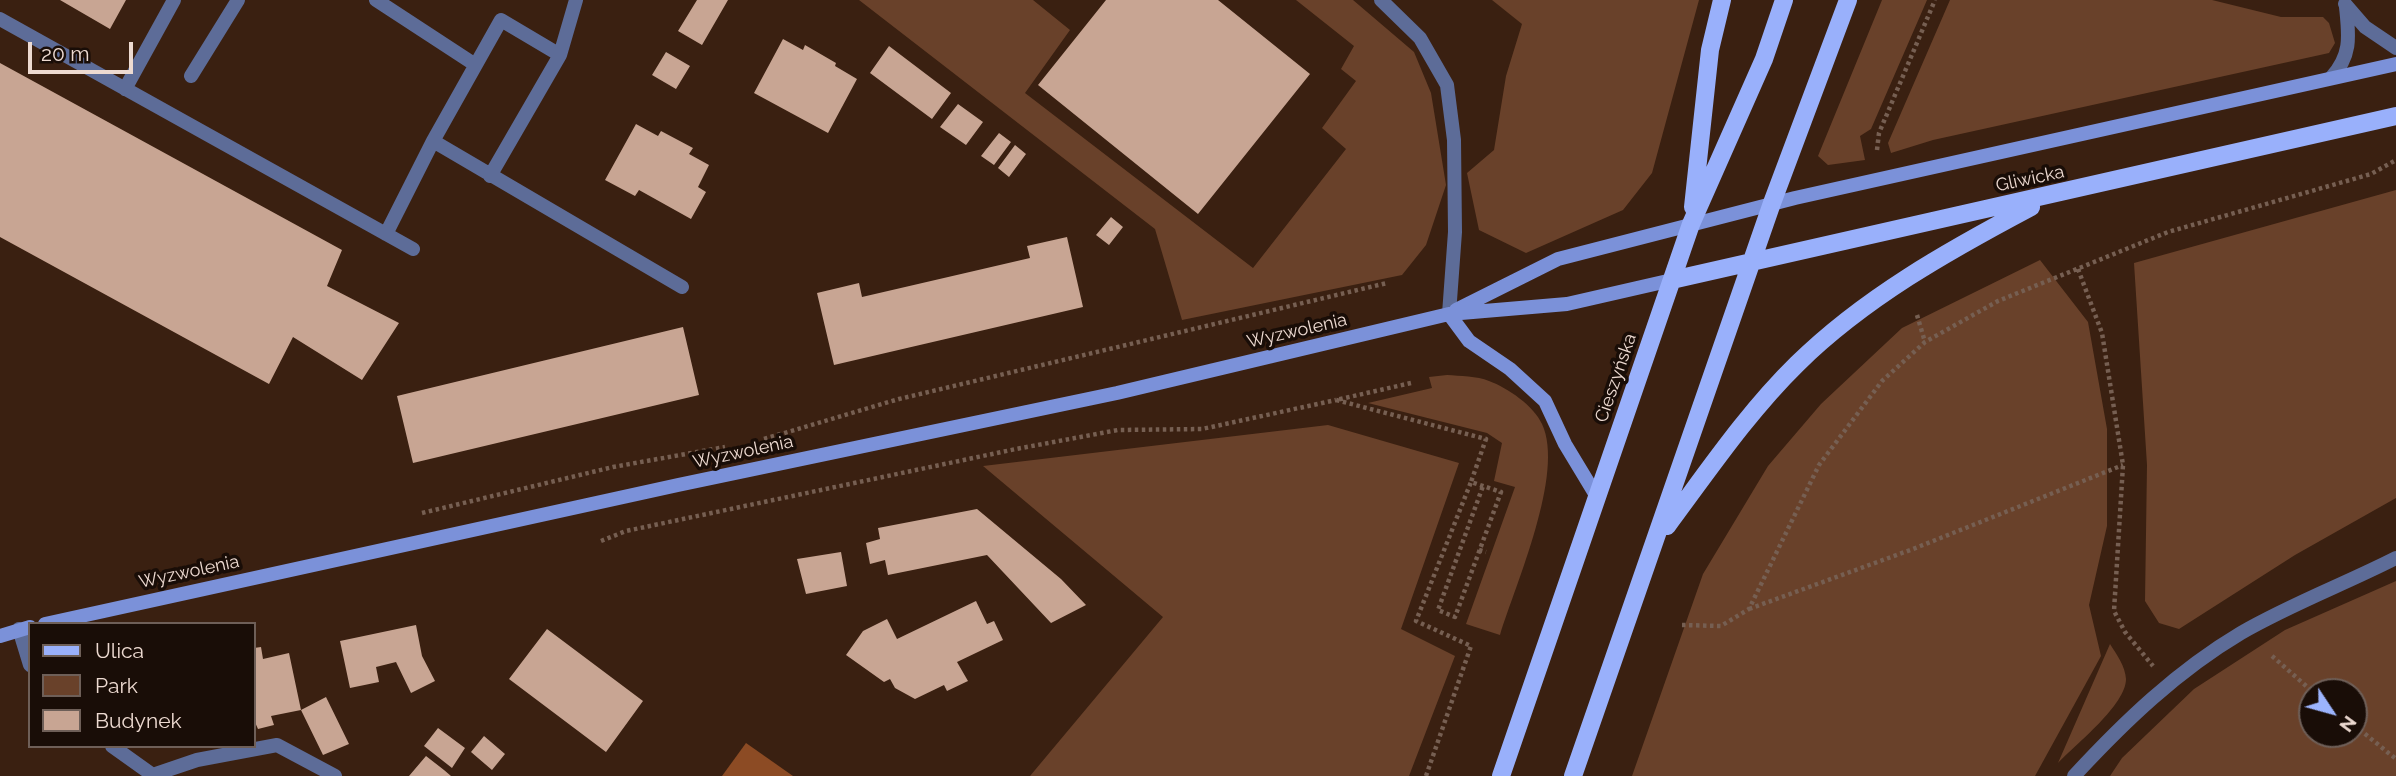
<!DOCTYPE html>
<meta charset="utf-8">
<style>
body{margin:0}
#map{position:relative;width:2396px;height:776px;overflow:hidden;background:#3a2011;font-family:Raleway,sans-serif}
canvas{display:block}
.legend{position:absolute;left:28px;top:622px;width:228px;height:126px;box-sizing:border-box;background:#190d07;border:2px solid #6e5f58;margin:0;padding:9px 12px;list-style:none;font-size:21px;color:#eddad1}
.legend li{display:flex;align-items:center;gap:14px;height:35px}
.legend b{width:35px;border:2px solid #6e5f58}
.north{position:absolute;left:2298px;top:678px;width:70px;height:70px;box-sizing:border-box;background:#190d07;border:2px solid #6e5f58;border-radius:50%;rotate:126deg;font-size:19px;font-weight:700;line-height:28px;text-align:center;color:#eddad1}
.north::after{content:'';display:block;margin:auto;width:24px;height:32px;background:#9cb4fd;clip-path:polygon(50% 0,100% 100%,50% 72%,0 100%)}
.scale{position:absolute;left:28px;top:42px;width:105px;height:32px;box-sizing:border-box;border:4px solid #eddad1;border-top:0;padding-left:9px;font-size:21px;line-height:24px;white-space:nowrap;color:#eddad1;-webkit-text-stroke:5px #190d07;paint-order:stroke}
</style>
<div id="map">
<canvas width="2396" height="776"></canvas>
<ul class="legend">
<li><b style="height:9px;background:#99b0fb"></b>Ulica</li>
<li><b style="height:19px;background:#69412a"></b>Park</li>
<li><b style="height:19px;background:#c8a593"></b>Budynek</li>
</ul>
<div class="north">N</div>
<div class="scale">20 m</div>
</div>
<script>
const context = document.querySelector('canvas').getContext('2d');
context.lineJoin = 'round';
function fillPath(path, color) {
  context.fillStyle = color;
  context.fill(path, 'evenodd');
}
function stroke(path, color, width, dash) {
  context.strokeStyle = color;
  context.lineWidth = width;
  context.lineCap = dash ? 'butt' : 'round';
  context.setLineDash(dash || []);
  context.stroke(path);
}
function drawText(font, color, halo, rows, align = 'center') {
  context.font = font + ' Raleway,sans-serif';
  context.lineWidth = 7;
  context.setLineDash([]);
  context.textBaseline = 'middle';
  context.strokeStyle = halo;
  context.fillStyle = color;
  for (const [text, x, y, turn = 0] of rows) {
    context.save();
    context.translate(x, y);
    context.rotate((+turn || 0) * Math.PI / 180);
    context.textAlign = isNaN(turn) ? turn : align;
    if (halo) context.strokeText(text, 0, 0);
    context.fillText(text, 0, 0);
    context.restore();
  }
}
const green = new Path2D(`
 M859,0H1033L1070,30L1025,93L1253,268L1346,149L1322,128L1356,81L1341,69L1354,46L1296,0H1353L1414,52L1431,93L1446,185L1426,245L1402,275L1182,320L1155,229Z
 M1492,0H1699L1652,173L1623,210L1526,253L1479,230L1467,173L1494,150L1506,76L1522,24Z
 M1882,0H1927L1871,129L1860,136L1865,160L1828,165L1818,156Z
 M1950,0H2212L2281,17H2323L2329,23L2335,43L2329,53L1933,140L1891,153L1888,143Z
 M2396,190V498L2295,555L2179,629L2159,623L2145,601L2147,465L2134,263Z
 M2040,260L2088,322L2107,429V526L2089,605L2101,656L2035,776H1632L1703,574L1768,466L1821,404L1902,328Z
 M1447,375C1460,376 1477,376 1489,381C1508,388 1534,406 1542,424C1565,473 1516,583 1500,635L1466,624L1515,487L1494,481L1502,443L1487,433L1368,403L1432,388L1429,377Z
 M1328,425L1459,463L1401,629L1455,656L1409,776H1030L1163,617L983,466Z
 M2396,581V776H2110L2122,758L2194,689L2285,630ZM2312,692H2354V734H2312Z
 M2110,644C2117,655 2125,666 2126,679C2126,705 2076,744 2058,763Z`);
const forest = new Path2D(`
 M746,743L793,776H722Z`);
const building = new Path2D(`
 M60,0H126L110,29Z
 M697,0H728L702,45L678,31Z
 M1106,0H1218L1310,74L1198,214L1038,85Z
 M783,39L803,50L805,45L836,63L835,66L857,79L828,133L754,93Z
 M889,46L951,93L932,119L870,73Z
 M666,52L690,66L676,89L652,75Z
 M0,63L342,250L327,286L399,323L362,380L293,337L269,384L0,237Z
 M958,104L983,122L966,145L940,127Z
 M636,124L658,136L661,131L693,148L689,154L709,165L698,187L706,192L691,219L639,190L635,196L605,180Z
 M999,133L1011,142L994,165L981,156Z
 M1015,145L1026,154L1009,177L998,168Z
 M1111,217L1123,227L1109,245L1096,235Z
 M1067,237L1083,307L834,365L817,293L859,283L862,297L1030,258L1027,246Z
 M683,327L699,395L413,463L397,396Z
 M977,509L1061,579L1086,605L1051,623L987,555L888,575L885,560L870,564L866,543L880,539L878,528Z
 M841,552L847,586L806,594L797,559Z
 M976,601L987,624L994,621L1003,640L957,662L968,681L947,691L944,685L915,699L895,688L890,679L884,682L846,655L863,631L887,619L897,639Z
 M416,625L422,656L435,681L411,693L396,662L376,667L379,682L350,688L340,641Z
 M547,629L643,701L606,752L509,679Z
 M261,647L263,659L289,653L301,710L271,716L274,725L258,729L254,720V648Z
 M326,697L349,744L323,755L301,710Z
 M438,728L465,748L452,768L424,746Z
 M484,736L505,754L492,770L471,752Z
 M426,756L444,770L451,776H409Z`);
const path = new Path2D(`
 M1877,150L1879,133L1935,0
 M2078,269L2102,333L2123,465L2114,611L2125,632L2153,666
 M1917,315L1925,342
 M1411,383L1336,400L1486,439L1471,482L1501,492L1455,617L1438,610L1483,486
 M764,439L899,399L1387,283
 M422,513L613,467L725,447
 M601,541L626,531L1016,449L1118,430L1202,429L1336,400
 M1479,550L1486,552
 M1749,609L1913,549L2123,465
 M1682,625L1721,626L1749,609L1819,465L1882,381L1925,342L1998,301L2168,232L2371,174L2396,160
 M2272,656L2313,692
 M2354,725L2396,759
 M1426,776L1471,646L1416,621L1471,482`);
const lane = new Path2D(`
 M376,0L474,64
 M2345,4L2365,27L2396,48
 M0,19L413,249
 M560,55L576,0
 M191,76L238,0
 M2331,78C2352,55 2349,36 2346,7
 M125,89L174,0
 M433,141L682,287
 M386,234L433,141L501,20L560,55L490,176
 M153,775L197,760L277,745L335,776`);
const street = new Path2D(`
 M1381,0L1420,38L1447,85L1454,140L1455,232L1449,314
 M19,629L30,665
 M112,746L154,776
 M2074,776C2124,722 2177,671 2241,633C2291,604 2345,584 2396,558`);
const secondary = new Path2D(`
 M1456,310L1558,259L1795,198L2396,64
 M1449,314L1469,341L1510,369L1545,401L1565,444L1597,497
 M45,624L678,485L1117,393L1449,314L1567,304L1672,280
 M0,636L30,627`);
const primary = new Path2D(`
 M1693,207L1710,50L1722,0
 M1672,280L2396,116
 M1667,526C1708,471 1748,412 1797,364C1864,298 1948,251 2031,207
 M1501,776L1691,224L1764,59L1784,0
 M1573,776L1772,203L1848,0`);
const streetNames = [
 ["Gliwicka",2030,179,-12],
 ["Wyzwolenia",1297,331,-13],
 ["Cieszyńska",1616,378,-71],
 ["Wyzwolenia",743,452,-12],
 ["Wyzwolenia",189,572,-12]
];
fillPath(green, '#69412a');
fillPath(forest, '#8c4b24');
fillPath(building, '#c8a593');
stroke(path, '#765f52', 4.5, [3.5, 3.5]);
stroke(lane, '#5d6c98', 14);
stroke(street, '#5d6c98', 14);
stroke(secondary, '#7b91d9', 14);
stroke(primary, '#99b0fb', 18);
drawText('18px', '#eddad1', '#190d07', streetNames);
</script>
